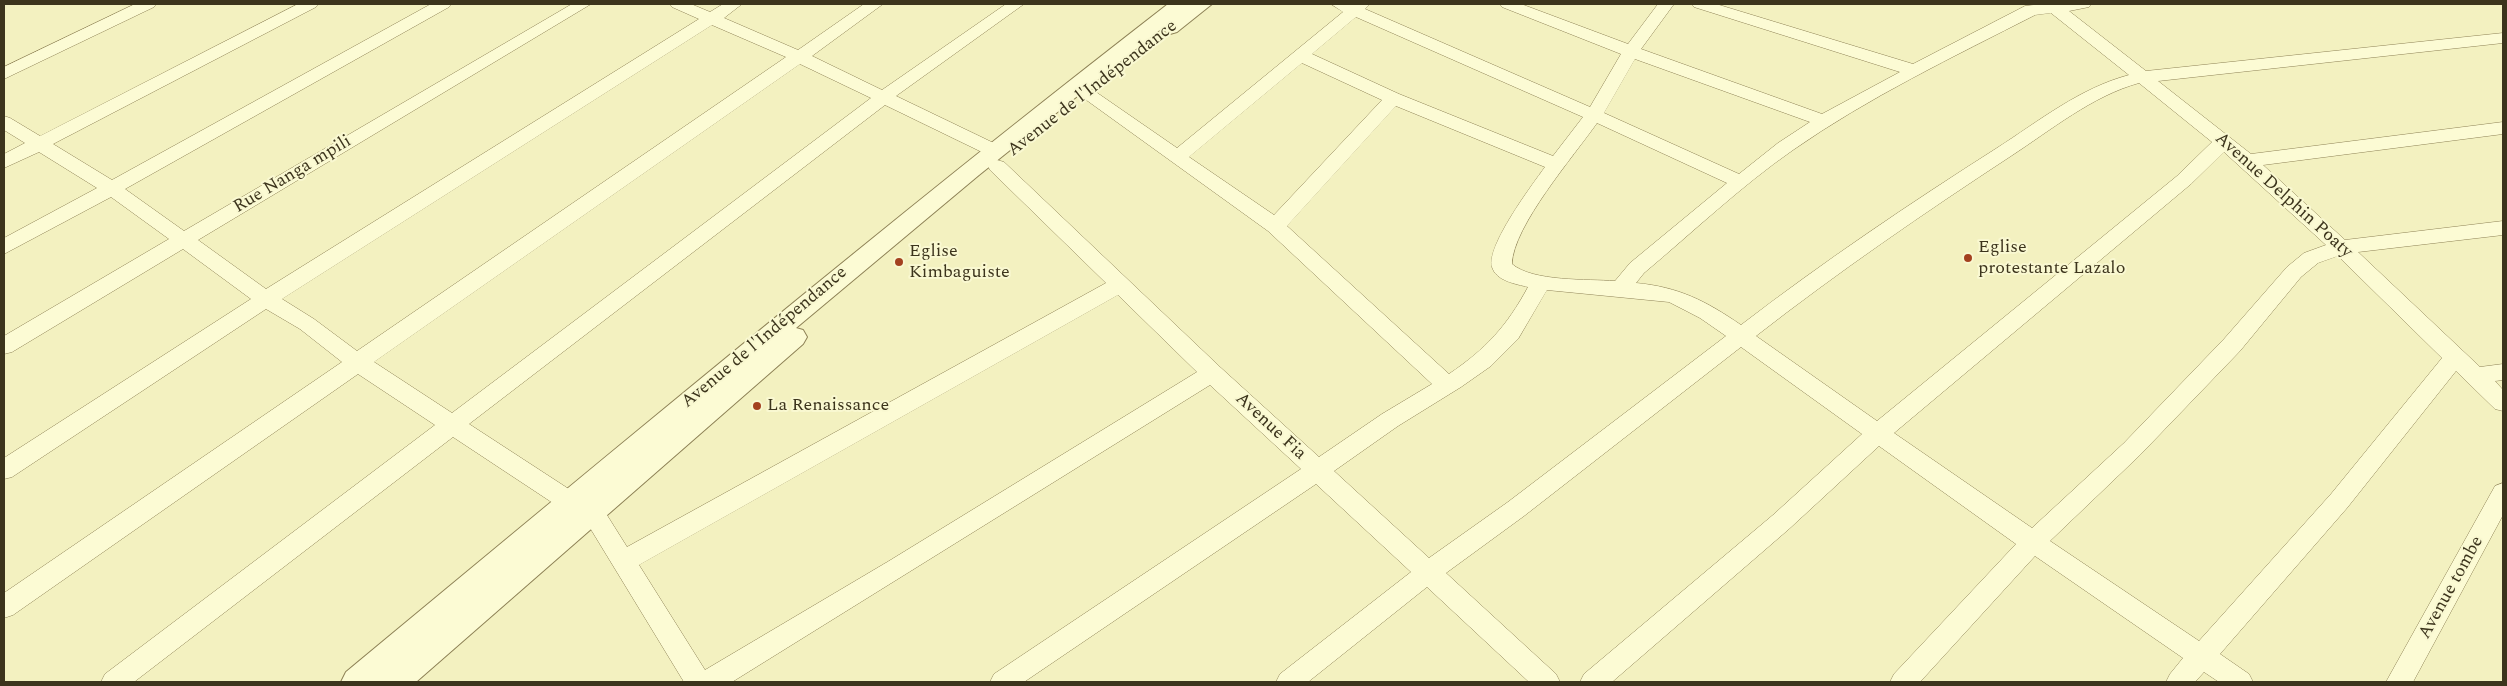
<!DOCTYPE html>
<meta charset="utf-8">
<style>
body{margin:0}
#map{position:relative;width:2507px;height:686px;overflow:hidden;background:#f3f1c0;font-family:Spectral,serif}
canvas{display:block}
.frame{position:absolute;inset:0;border:5px solid #3c341c;pointer-events:none}
</style>
<div id="map">
<canvas width="2507" height="686"></canvas>
<div class="frame"></div>
</div>
<script>
const context = document.querySelector('canvas').getContext('2d');
context.lineJoin = 'round';
function stroke(path, color, width, dash) {
  context.strokeStyle = color;
  context.lineWidth = width;
  context.lineCap = dash ? 'butt' : 'round';
  context.setLineDash(dash || []);
  context.stroke(path);
}
function fillPath(path, color) {
  context.fillStyle = color;
  context.fill(path, 'evenodd');
}
function drawText(font, color, halo, rows, align = 'center') {
  context.font = font + ' Spectral,serif';
  context.lineWidth = 4;
  context.setLineDash([]);
  context.textBaseline = 'middle';
  context.strokeStyle = halo;
  context.fillStyle = color;
  for (const [text, x, y, turn = 0] of rows) {
    context.save();
    context.translate(x, y);
    context.rotate((+turn || 0) * Math.PI / 180);
    context.textAlign = isNaN(turn) ? turn : align;
    if (halo) context.strokeText(text, 0, 0);
    context.fillText(text, 0, 0);
    context.restore();
  }
}
const minor = new Path2D(`
 M135,4H156L154,7L4,79V67Z
 M298,4H318L316,7L53,144L112,180L431,4H451L449,7L125,189L184,231L572,4H591L198,240L266,289L699,19L672,7L670,4H691L710,12L723,4H742L724,18L798,50L864,4H883L812,56L882,90L1006,4H1024L896,96L1002,147L1004,151L1002,155L995,157L988,155L885,105L469,424L578,495L582,502L578,509L570,512L562,509L453,437L134,682H101L105,674L435,425L358,374L13,615L4,618V593L342,362L300,329L266,309L12,477L4,479V458L251,299L183,249L12,352L4,354V336L169,239L111,197L4,254V238L97,188L39,152L4,168V154L25,143L4,130V116L10,118L40,136ZM712,25L786,57L357,351L314,319L282,299ZM800,64L871,98L452,413L374,362Z
 M1331,4H1370L1365,9L1590,107L1621,54L1502,7L1500,4H1521L1628,44L1658,4H1674L1641,49L1822,114L1900,72L1694,7L1692,4H1716L1913,64L2025,6L2042,4H2091L2089,7L2069,11L2146,71L2503,33V43L2158,81L2251,154L2503,122V134L2263,165L2345,240L2503,221V235L2358,252L2480,367L2503,364V380L2495,381L2503,390V411L2495,409L2456,371L2347,508L2220,654L2249,674L2253,682H2219L2204,672L2195,682H2166L2170,674L2183,658L2035,556L1920,682H1890L1894,674L2016,544L1879,446L1789,529L1612,682H1580L1584,674L1773,515L1862,434L1741,347L1524,516L1446,573L1556,674L1560,682H1529L1427,587L1308,682H1276L1280,674L1411,572L1316,484L1024,682H990L994,674L1301,469L1210,385L732,682H684L584,518L580,511L584,504L592,501L600,504L627,547L1106,283L990,170L988,166L990,162L997,160L1004,162L1220,367L1319,457L1382,414L1432,384L1268,231L1078,94L1081,90H1093L1177,148L1343,12ZM2051,13L2129,75C2080,88 2039,121 1997,148C1909,204 1823,262 1741,325C1706,301 1679,287 1636,283L1644,273C1693,232 1741,186 1793,150C1869,97 1953,57 2035,15ZM1356,17L1583,117L1553,156L1399,94L1312,54ZM1635,59L1810,122L1778,143L1739,174L1604,113ZM1302,63L1382,100L1274,215L1189,157ZM2139,83L2212,142L2177,176L1877,421L1756,336C1838,272 1924,213 2011,156C2051,130 2092,96 2139,83ZM1396,106L1545,167C1532,185 1486,246 1492,267C1496,281 1516,284 1528,287C1507,326 1486,349 1449,374L1287,226ZM1597,123L1727,183L1630,263L1615,281C1588,279 1533,282 1512,264C1513,226 1574,156 1597,123ZM2224,152L2326,245L2304,253L2287,267L2224,339L2124,443L2032,528L1894,433L2191,184ZM2338,256L2442,358L2331,494L2199,641L2050,541L2140,455L2240,351L2301,277L2318,263ZM1547,290L1669,302L1700,318L1726,336L1508,502L1429,558L1334,471L1398,426L1461,387L1491,366L1518,339ZM1118,295L1197,372L889,561L705,670L639,565Z
 M2503,483V515L2413,682H2386L2495,486Z`);
const tertiary = new Path2D(`
 M1168,4H1212L1177,32L1170,34L1161,29L979,175L796,328L803,330L807,337L803,344L416,682H341L346,672C618,447 889,220 1168,4Z`);
const markers = [
 [1968,258,5,"#a3411f"],
 [899,262,5,"#a3411f"],
 [757,406,5,"#a3411f"]
];
const streetNames = [
 ["Avenue de l'Indépendance",1093,89,-38],
 ["Rue Nanga mpili",293,175,-31],
 ["Avenue Delphin Poaty",2283,196,42],
 ["Avenue de l'Indépendance",765,338,-40],
 ["Avenue Fia",1270,427,43],
 ["Avenue tombe",2452,588,-61]
];
const poiNames = [
 ["Eglise",1978,248],
 ["protestante Lazalo",1978,269],
 ["Eglise",909,252],
 ["Kimbaguiste",909,273],
 ["La Renaissance",767,406]
];
stroke(minor, '#8e8256', 1);
stroke(tertiary, '#8e8256', 2);
fillPath(minor, '#fcfbd4');
fillPath(tertiary, '#fcfbd4');
for (const [x, y, r, color] of markers) {
  const dot = new Path2D();
  dot.arc(x, y, r, 0, 2 * Math.PI);
  context.fillStyle = color;
  context.fill(dot);
  stroke(dot, '#f9f8d1', 2);
}
drawText('18px', '#3c341c', '#f9f8d1', streetNames);
drawText('18px', '#3c341c', '#f9f8d1', poiNames, 'left');
</script>
